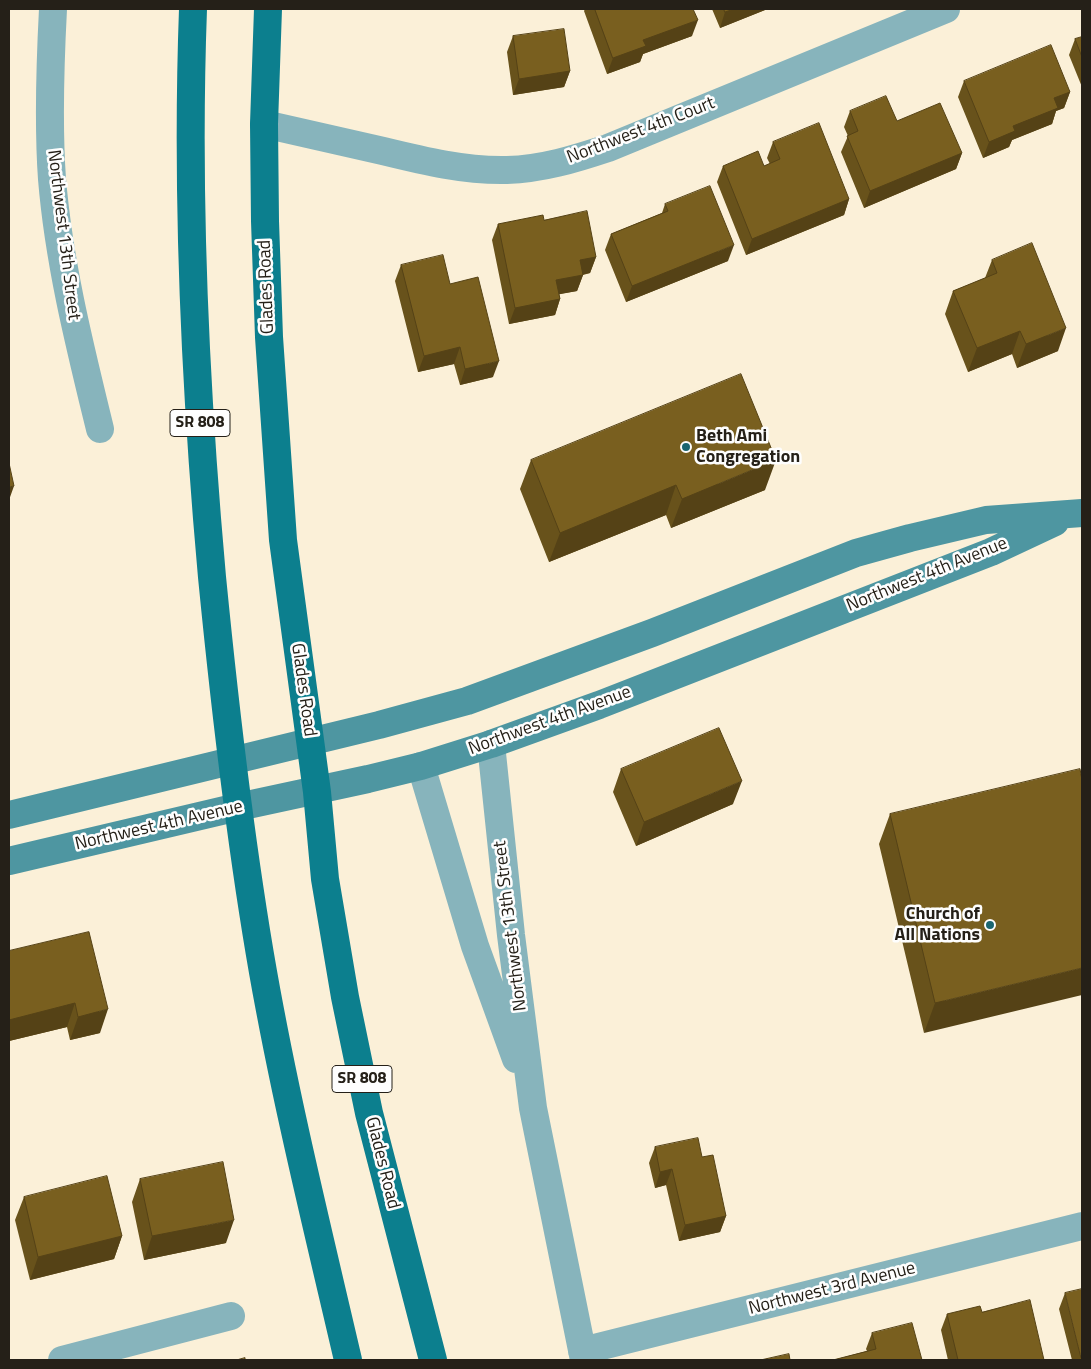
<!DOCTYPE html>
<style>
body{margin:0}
#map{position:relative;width:1091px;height:1369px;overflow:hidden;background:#fbf0d8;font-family:"Titillium Web",sans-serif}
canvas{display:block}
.frame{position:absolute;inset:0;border:10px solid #252018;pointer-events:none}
</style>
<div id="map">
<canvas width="1091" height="1369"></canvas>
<div class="frame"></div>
</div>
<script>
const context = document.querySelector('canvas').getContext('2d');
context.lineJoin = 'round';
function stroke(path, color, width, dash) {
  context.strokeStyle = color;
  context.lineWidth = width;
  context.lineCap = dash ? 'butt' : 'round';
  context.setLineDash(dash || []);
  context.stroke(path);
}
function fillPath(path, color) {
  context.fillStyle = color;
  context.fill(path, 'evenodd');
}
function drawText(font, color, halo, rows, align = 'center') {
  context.font = font + ' "Titillium Web",sans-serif';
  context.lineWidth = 5;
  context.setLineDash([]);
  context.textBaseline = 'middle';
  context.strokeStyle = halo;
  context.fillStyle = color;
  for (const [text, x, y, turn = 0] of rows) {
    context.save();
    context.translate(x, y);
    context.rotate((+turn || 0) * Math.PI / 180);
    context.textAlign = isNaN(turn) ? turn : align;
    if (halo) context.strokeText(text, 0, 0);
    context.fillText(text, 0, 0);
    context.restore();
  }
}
const street = new Path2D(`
 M53,9C50,66 48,123 52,179C59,264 80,347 100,429
 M264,124C304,133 343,142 383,151C424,161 465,171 507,170C542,169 575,159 608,148L946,9
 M491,744L511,935L533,1108L584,1360
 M421,766L475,946L516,1059
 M582,1351L1082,1226
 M62,1360L231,1316`);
const secondary = new Path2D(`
 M9,815L379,725L467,701L652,633L856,553L910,538L986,520L1082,513
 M9,861L238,807L368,779L421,766L491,744L599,705L991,552L1055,522`);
const primary = new Path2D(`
 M193,9C186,198 195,388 212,577C225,709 240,841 263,972C286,1102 318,1231 348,1360
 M268,9L264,124L265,221L269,337L283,540L317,792L325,879L345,997L369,1113L433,1360`);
const wall = new Path2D(`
 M585,9H693L692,36L643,54L640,62L607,74L584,11Z
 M712,9H766L765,10L720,28Z
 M513,36L570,71L564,87L513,95L507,52Z
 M1082,37V87L1069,55L1075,39Z
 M964,81L1070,92L1064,108L1056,111L1052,124L1012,140L1009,147L983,158L958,97Z
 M850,111L897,121L962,153L956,169L864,208L841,152L848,136L844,127Z
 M773,142L849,199L844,215L746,255L717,182L723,166H764L770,164L767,158Z
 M665,204L728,261L626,302L605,250L611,234L662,213Z
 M544,220L596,257L590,273L583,275L577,291L559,294L560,299L555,315L509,324L492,240L498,224Z
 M992,260L1058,351L1017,368L1012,354L968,372L945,314L953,291L985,278Z
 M401,265L450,284L493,377L460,385L454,364L418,372L395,281Z
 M531,460L765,490L671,528L666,515L549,562L520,489Z
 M621,769L733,804L636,846L613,792Z
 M1082,780L924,1033L879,844L890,814Z
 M89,932L100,1033L70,1040L67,1027L9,1041V951Z
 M655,1147L702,1157L726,1216L720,1232L679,1241L666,1185L655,1188L649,1163Z
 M140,1179L226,1243L144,1260L132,1202Z
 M24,1197L122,1236L114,1259L30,1280L15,1220Z
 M1065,1293L1082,1360H1072L1059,1309Z
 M982,1312L1044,1360H948L941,1330L947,1314Z
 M872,1333L922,1360H833L867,1351L866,1349Z`);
const shadedWall = new Path2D(`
 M734,9H766L765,10L720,28L725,12Z
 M698,20L692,36L643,54L640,62L607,74L613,58L643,40Z
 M570,71L564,87L513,95L519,79Z
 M1070,92L1064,108L1056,111L1052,124L1012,140L1009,147L983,158L989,142L1054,98Z
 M962,153L956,169L864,208L870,191Z
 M849,199L844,215L746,255L752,239Z
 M734,245L728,261L626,302L632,286Z
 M596,257L590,273L574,276L580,260Z
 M583,275L577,291L550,296L556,280Z
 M560,299L555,315L509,324L515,308Z
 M1066,328L1058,351L1017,368L1026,344Z
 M1020,331L1012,354L968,372L977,348Z
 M460,347L454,364L418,372L424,356Z
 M499,361L493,377L460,385L465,369Z
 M776,460L765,490L671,528L682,499Z
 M676,485L666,515L549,562L560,533Z
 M14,486L9,500V487Z
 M742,781L733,804L636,846L644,822Z
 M1082,968V995L924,1033L935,1003Z
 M75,1003L67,1027L9,1041V1020Z
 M108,1009L100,1033L70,1040L78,1017Z
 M672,1169L666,1185L655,1188L660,1172Z
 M726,1216L720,1232L679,1241L685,1225Z
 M234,1220L226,1243L144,1260L152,1236Z
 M122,1236L114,1259L30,1280L38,1257Z`);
const building = new Path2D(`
 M595,9H693L698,20L643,40L646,46L613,58Z
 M724,9H734L725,12Z
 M564,29L570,71L519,79L513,36Z
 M1082,37V57L1075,39Z
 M1051,45L1070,92L1054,98L1058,108L1013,126L1015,131L989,142L964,81Z
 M886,96L897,121L940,103L962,153L870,191L847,136L858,131L850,111Z
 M819,123L849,199L752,239L723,166L758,151L764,166L780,159L773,142Z
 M710,186L734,245L632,286L611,234L668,211L665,204Z
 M587,211L596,257L580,260L583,275L556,280L560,299L515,308L498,224L543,215L544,220Z
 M1032,243L1066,328L1026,344L1020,331L977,348L953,291L997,273L992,260Z
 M443,255L450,284L478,277L499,361L465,369L460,347L424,356L401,265Z
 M741,374L776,460L682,499L676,485L560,533L531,460Z
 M9,463L14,486L9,487Z
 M719,728L742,781L644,822L621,769Z
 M1080,769L1082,780V968L935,1003L890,814Z
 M89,932L108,1009L78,1017L75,1003L9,1020V951Z
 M698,1138L702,1157L713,1155L726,1216L685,1225L672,1169L660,1172L655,1147Z
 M223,1162L234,1220L152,1236L140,1179Z
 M107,1176L122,1236L38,1257L24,1197Z
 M1082,1289V1358H1081L1065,1293Z
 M1030,1300L1044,1360H958L947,1314L980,1306L982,1312Z
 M912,1323L922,1360H833L876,1349L872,1333Z
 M789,1354L790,1360H761Z
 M245,1358V1360H237Z`);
const markers = [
 [686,447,5,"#1a6570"],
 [990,925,5,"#1a6570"]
];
const shields = [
 [200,423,60],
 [362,1079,60]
];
const shieldNames = [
 ["SR 808",200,423],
 ["SR 808",362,1079]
];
const streetNames = [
 ["Northwest 4th Court",641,131,-21],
 ["Northwest 13th Street",63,235,83],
 ["Glades Road",267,287,-92],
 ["Northwest 4th Avenue",927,575,-22],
 ["Glades Road",303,690,82],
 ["Northwest 4th Avenue",550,721,-20],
 ["Northwest 4th Avenue",159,826,-13],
 ["Northwest 13th Street",511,926,-97],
 ["Glades Road",382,1163,76],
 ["Northwest 3rd Avenue",832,1289,-14]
];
const poiNames = [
 ["Beth Ami",696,437],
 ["Congregation",696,458],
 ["Church of",980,915,"right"],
 ["All Nations",980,936,"right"]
];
stroke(street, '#87b4bc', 28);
stroke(secondary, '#4e96a1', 28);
stroke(primary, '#0c7f8e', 28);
fillPath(wall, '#68521b');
fillPath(shadedWall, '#554216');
fillPath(building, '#795f1f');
stroke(building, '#554216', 1);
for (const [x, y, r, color] of markers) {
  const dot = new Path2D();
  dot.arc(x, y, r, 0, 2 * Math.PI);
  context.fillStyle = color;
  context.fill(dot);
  stroke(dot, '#fefefe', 2);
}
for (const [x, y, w] of shields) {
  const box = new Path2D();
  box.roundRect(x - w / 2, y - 13.5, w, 27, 4);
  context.fillStyle = '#fefefe';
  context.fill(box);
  stroke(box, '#252018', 1);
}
drawText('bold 16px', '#252018', null, shieldNames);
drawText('18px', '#252018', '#fefefe', streetNames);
drawText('bold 18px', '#252018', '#fefefe', poiNames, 'left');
</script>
